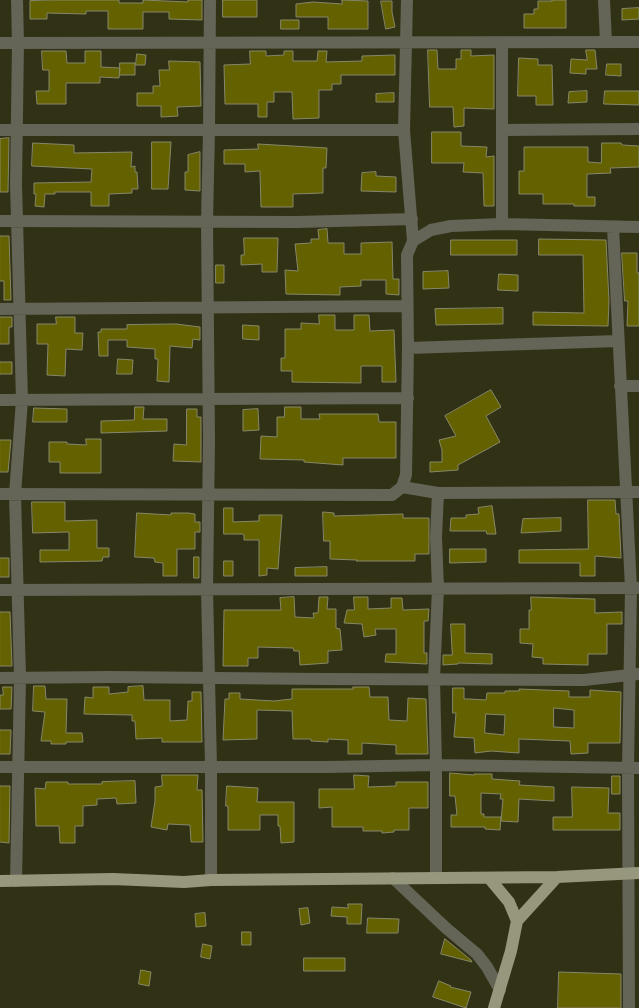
<!DOCTYPE html>
<style>
body{margin:0}
canvas{display:block;background:#313116}
</style>
<canvas width="639" height="1008"></canvas>
<script>
const context = document.querySelector('canvas').getContext('2d');
context.lineJoin = 'round';
function fillPath(path, color) {
  context.fillStyle = color;
  context.fill(path, 'evenodd');
}
function stroke(path, color, width, dash) {
  context.strokeStyle = color;
  context.lineWidth = width;
  context.lineCap = dash ? 'butt' : 'round';
  context.setLineDash(dash || []);
  context.stroke(path);
}
const building = new Path2D(`
 M52,0H119V3H143V0L188,2V0H202V20L169,19V12H143V29H108V11H86V14L47,13V19H30V1Z
 M223,0H257V17H223Z
 M342,0L368,1V29H328V17H296V4L313,2L342,4Z
 M552,0H566V28H524V14H534V9H538V1H552Z
 M381,1H392V12L395,27L386,29Z
 M639,8V19L622,20V9Z
 M281,20H299V29H281Z
 M428,50H437L438,69H456V59H461V50H471V56L494,55V109L464,108V126L454,127L453,107H430Z
 M586,50H595L597,69H586V74L570,73L571,59L587,60Z
 M42,51H66L67,63H85V51H101V67L120,68L119,78L100,77V83H66V104H37L36,91H49V70H43Z
 M250,51H266V56L284,55V51H293V61H317L318,51H327L326,62L362,61V56L395,55V75H341V84H332V90H319V118L293,119L292,92H274V102H267V117H258V104H225L224,65L250,64Z
 M137,54L146,55L145,65H136Z
 M519,58L538,59V65H552L553,105H536V96H518Z
 M169,61L200,62L201,106L177,107L178,116L161,117V106H137V93H153V86H160L159,70H169Z
 M120,63H135V75H120Z
 M607,64H621V76L606,75Z
 M587,91V102L568,103L569,92Z
 M605,91H639V105L604,104Z
 M394,93V102H376V94Z
 M432,132H461V146L487,147L486,157L494,156V206H484L483,173L463,172L464,163H432Z
 M9,138L8,192H0V139Z
 M152,142H171L168,189H152Z
 M33,143L74,145V153L132,152L131,167L135,166V172H137L138,189H132V193L109,194V206H91V192H55V194H45L44,207L35,206L36,194H34V183L91,182L92,169L32,166Z
 M602,143H621L622,145L639,146V167L610,168L611,173L587,174V197H595V206H574V204H543V194H519V171H524V147H588V162L601,163Z
 M258,144L327,148L326,168H323V193L293,194V207H261L260,171L245,172V164H224V150L258,149Z
 M200,152V191L185,190V172H188V155Z
 M376,172V176L396,177V192L361,191L362,173Z
 M327,229L328,243H344V254H361V243L392,242L393,279H399V295L386,294V280H361V286L340,287V295L286,294L285,270L298,271L295,244L311,243V239H319L318,230Z
 M0,236H9L11,300H4V281H0Z
 M244,238H278L277,272H262V264L241,265V255H244Z
 M539,239L606,240L609,301L608,326L533,325V312L584,313L583,255H539Z
 M451,240H517V255H451Z
 M622,253H637V273H639V326H627L628,301H625Z
 M216,265H224V283H216Z
 M448,271L449,288L423,289V272Z
 M499,274L518,275V291L498,290Z
 M503,308V324L436,325L435,309Z
 M319,315H335V330H354V315H369L370,331L394,330L396,382H382V366H361V383L292,382V371H281V358H285V329H301V323L319,324Z
 M0,317H12V327H9V344H0Z
 M56,317H75V333H83L82,350L66,349L65,376L47,375L48,344H37V324H56Z
 M176,324L200,327V340L193,339L192,348L170,346L169,382L157,381L158,359H155V349L127,347V340H108V356H99L98,332H101V329H127V325Z
 M243,325L259,326V340L243,339Z
 M118,359L133,360L132,374H117Z
 M0,362H12V374H0Z
 M491,390L501,407L486,416L500,442L458,465V470L430,472V462H442V450L439,440L456,436L445,416Z
 M135,407H144L143,419H167V431L101,433V421L134,420Z
 M285,407H301V419H320L319,414H378L379,422H396V458H343V465L304,462V460L260,459L261,436L277,437V417H284Z
 M34,408L67,409V422H33Z
 M187,409H197V417H201V462L173,461L174,444L186,445Z
 M258,409L259,430L243,431V410Z
 M86,439H101V473H60V462H49V442H67V444L86,445Z
 M0,440H11L8,472H0Z
 M588,500H615L616,514H619L621,558L595,556V576H580V563H519V550L588,549Z
 M32,502H65V521L97,520V548H109V557H103L102,561L40,562V550H69V532L33,533Z
 M492,506L496,534H487L486,531H450L451,518H466V515L479,514L478,508Z
 M224,508H233V522L259,521V515H282L278,569L267,568V575L259,576V540H244V535L242,534H224Z
 M323,512L334,513V516L403,514V518H429V554H415V561H356L357,560L330,559V541H324Z
 M137,513L171,515V513H188L195,514V522H200V532H195V549H177V576H163V563L155,562L154,558L135,557Z
 M561,518V531L521,533L523,519Z
 M450,549H486V562L450,563Z
 M194,557H199V578H194Z
 M0,558H9V577H0Z
 M224,561H233V576H224Z
 M327,567V576H295V568Z
 M294,597L295,617L314,618L313,613H318L319,597H328L327,609H336V628L340,629L342,650L328,651V663L300,665L299,651H294L293,648L258,647V658H248V666H223L224,610H281L280,598Z
 M354,597H368V609L391,608V598H402L403,610L429,609L428,621H424V653H427V664L385,662L386,654H396V629H375L376,635L364,637L362,624L344,623L347,610H354Z
 M531,597L595,599V613L622,612V624H607V654H588V665L543,664V658L532,657L533,644L520,643V629H529V610H531Z
 M0,612H10L12,666H0Z
 M451,624H465V653L492,654V664L458,663V664L443,665V655H452Z
 M34,686H45L46,699H67L66,733H82L83,742H66V744H51V741H41L45,712L33,711Z
 M143,686L144,700H170V721L187,720L188,701H192V692H201L202,742H162V738L136,739L135,721H132V715L84,714L85,697L93,698V687H109V694L128,692V687Z
 M3,687H12L11,709H0V695H3Z
 M353,687H369L370,697H388L389,720L407,721L408,698L426,699L428,754H396V745L362,743V754H348V740L328,739V742L311,741V739H293L292,711L257,710V739L223,740L225,699H229V693H240V699L274,701L292,699V689H353Z
 M453,688H464V699H469L486,700L487,693H505V691H519V689L569,691V697H590V690L621,692L620,743H588V753L571,754L570,741L519,739V753L491,751L475,753L474,738L454,737L456,713H453ZM554,708L574,710V728L554,727ZM486,714L505,715L504,735L485,733Z
 M0,730H11L10,754H0Z
 M450,773L474,775V774H492V779L520,781L519,785L554,787V801L519,799L518,822L501,821L503,799H500L501,794L481,793V814H484V817H501L500,830L485,829V827H451V815H457L455,796H450Z
 M162,775H198L197,790H202L203,842H191L190,825L168,824L167,830L151,827L155,801V787L162,786Z
 M354,775L369,776L368,787L396,786V782H428V808H409V830H394V832L382,833V831H363V827H332V807L319,808V789H354Z
 M612,776H620V794H612Z
 M135,781L136,803L117,804L116,798L97,799V805L83,806V826H75V843H60L59,826H36L35,788L45,789L46,782H68V784H102V782Z
 M0,786H10L9,843L0,842Z
 M227,786L258,788L257,802H294V842L281,843L280,826H278V815H260V830H228V806H226Z
 M572,787L609,788L608,813H620V830H553V817H572Z
 M348,904H362L361,924H347V917L331,916L332,907L348,908Z
 M308,908L310,923L301,925L299,909Z
 M205,913L206,926L196,927L195,914Z
 M368,918L399,919L398,933H367Z
 M242,932H251V945H242Z
 M445,939L471,960L472,962L441,954Z
 M203,944L212,946L210,959L201,957Z
 M304,958H345V971H304Z
 M141,970L151,972L149,986L139,984Z
 M559,972L621,974V1008H558Z
 M439,981L451,986L450,987L471,992L466,1008L433,997Z`);
const minor = new Path2D(`
 M210,0L209,130L207,222L209,440L207,590L211,767V880
 M407,0L404,130L413,241
 M604,0L606,42
 M0,43L639,42
 M0,130H404
 M502,130L639,129
 M0,221L297,222L412,219
 M502,224V43
 M613,227L631,588L628,768L629,1008
 M0,309L407,306
 M408,348L618,341
 M620,386H639
 M0,400L408,398
 M402,487L438,493L639,492
 M0,494L392,495L402,487L406,475L408,348L407,255L413,241L431,230L451,226L502,224L639,227
 M0,590L637,588
 M0,678L110,677L324,679L584,680L639,674
 M0,767H328L436,765L639,768
 M436,877V765L434,679L438,588L436,537L438,493
 M393,878L446,928L477,954L487,967L500,990
 M16,881L20,678L15,494L22,400L16,184L18,43L17,0`);
const major = new Path2D(`
 M489,878L509,902L517,921
 M0,881L113,879L184,882L211,880L557,877L639,873
 M494,1008L511,951L517,921L557,877`);
fillPath(building, '#646200');
stroke(building, '#868768', 1);
stroke(minor, '#646457', 12);
stroke(major, '#97977d', 12);
</script>
